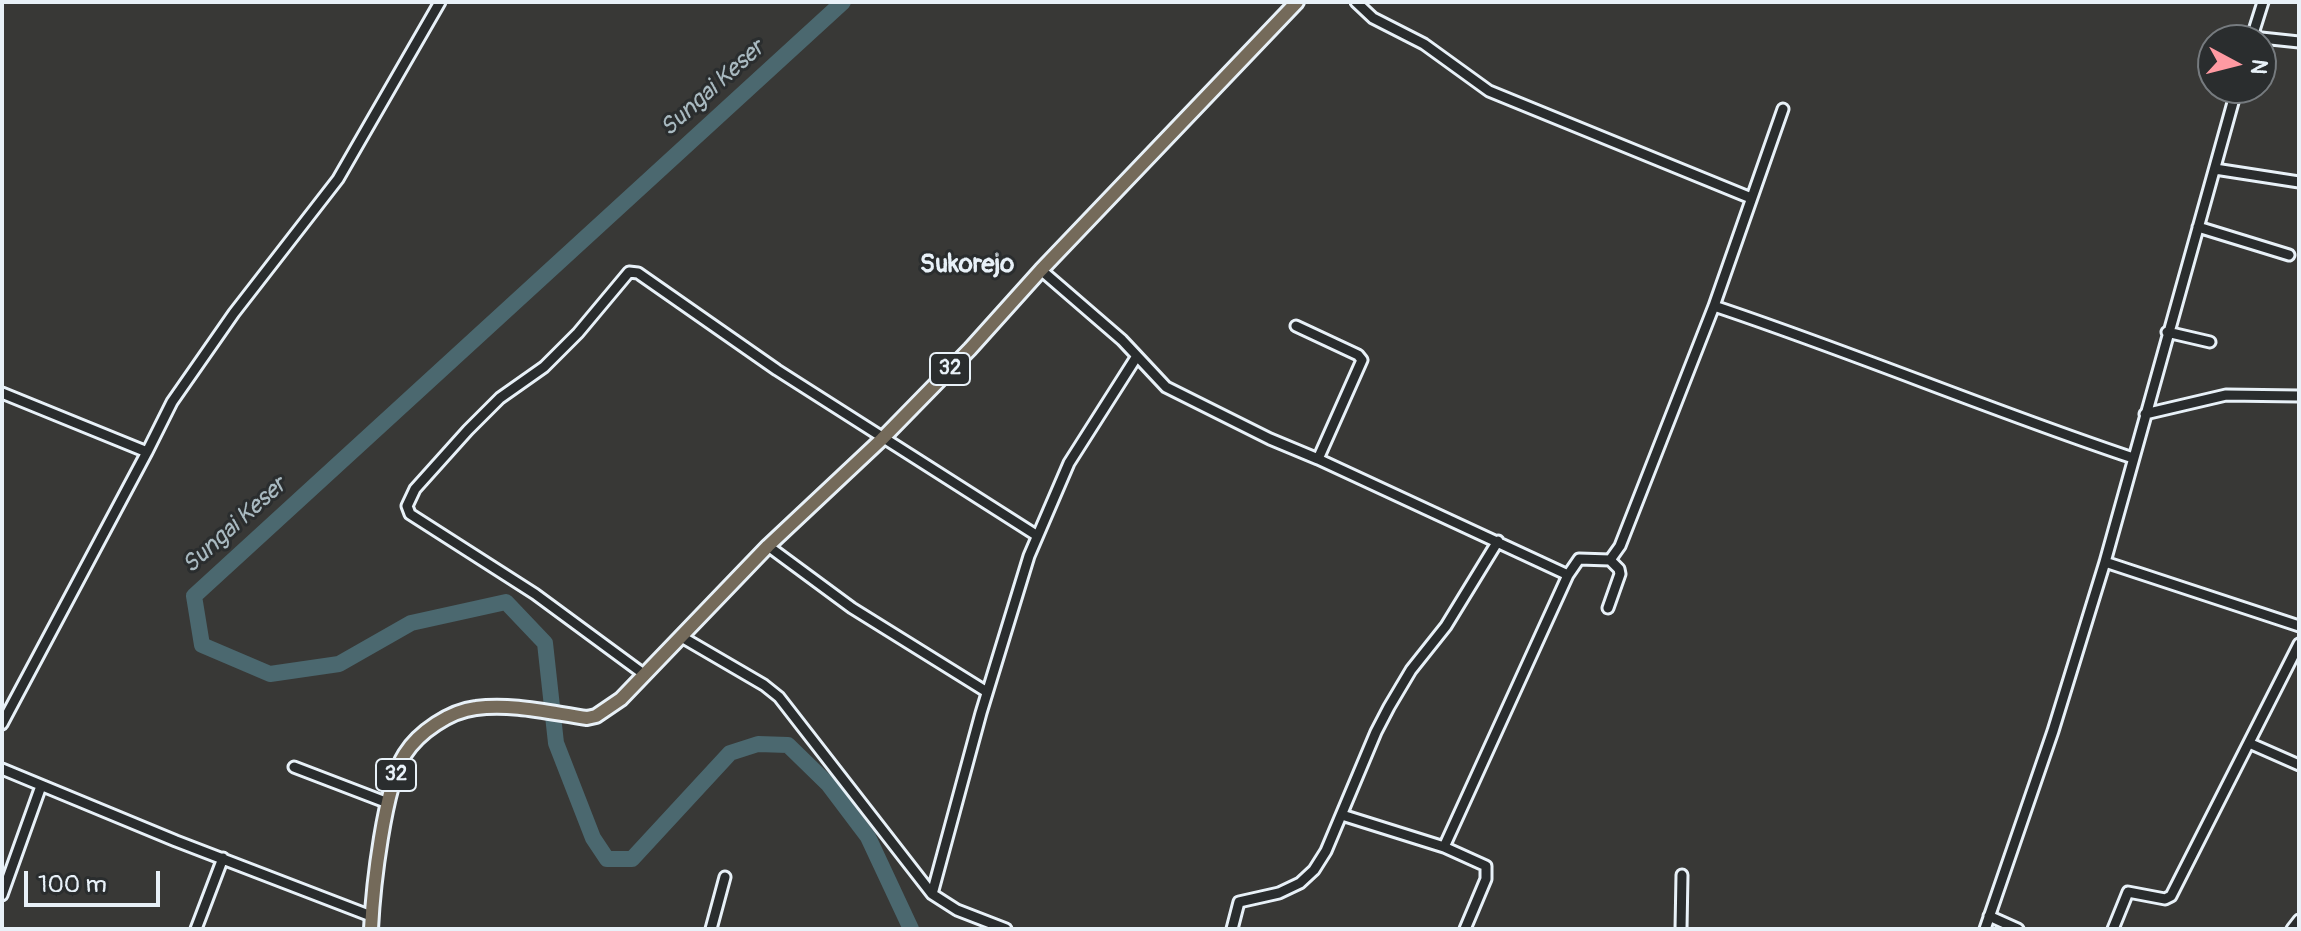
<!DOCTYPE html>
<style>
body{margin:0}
#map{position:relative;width:2301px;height:931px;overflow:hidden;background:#383836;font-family:Pangolin,sans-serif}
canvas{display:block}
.frame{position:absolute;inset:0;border:4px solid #e8f1f8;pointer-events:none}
.north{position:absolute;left:2197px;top:24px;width:80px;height:80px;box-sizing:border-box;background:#2a2d2e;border:2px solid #767b7f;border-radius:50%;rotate:97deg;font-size:22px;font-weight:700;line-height:32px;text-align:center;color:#e8f1f8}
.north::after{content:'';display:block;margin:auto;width:28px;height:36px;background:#ff9aa2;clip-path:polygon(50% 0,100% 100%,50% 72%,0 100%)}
.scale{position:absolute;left:24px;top:871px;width:136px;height:36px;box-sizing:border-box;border:4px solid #e8f1f8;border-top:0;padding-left:10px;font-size:24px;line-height:28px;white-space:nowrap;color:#e8f1f8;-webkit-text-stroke:6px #2a2d2e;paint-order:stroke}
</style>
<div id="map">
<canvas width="2301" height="931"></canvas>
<div class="frame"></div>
<div class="north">N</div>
<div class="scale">100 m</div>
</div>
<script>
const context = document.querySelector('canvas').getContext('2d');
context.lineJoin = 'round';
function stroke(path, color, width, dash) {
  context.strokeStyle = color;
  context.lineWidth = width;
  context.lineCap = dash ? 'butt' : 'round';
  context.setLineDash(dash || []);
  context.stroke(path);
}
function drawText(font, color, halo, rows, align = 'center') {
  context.font = font + ' Pangolin,sans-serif';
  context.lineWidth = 6;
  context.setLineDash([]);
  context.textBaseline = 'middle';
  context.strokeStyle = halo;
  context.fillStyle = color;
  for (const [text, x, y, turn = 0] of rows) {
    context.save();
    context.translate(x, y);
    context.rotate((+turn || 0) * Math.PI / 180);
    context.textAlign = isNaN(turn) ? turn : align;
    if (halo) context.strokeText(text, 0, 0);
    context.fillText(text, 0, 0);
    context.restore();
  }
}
const river = new Path2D(`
 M843,2L194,596L202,645L270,674L339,664L411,623L506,602L545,643L556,743L593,838L607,859H632L730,753L758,744L788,745L828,784L868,837L911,929`);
const minor = new Path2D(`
 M1356,2L1373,18L1424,44L1489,91L1751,198
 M2252,37L2299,42
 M2251,40L2263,2
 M2215,169L2299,182
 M2198,227L2289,255
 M1041,270L1122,340L1166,387L1270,439L1318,459L1568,575L1444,847
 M1714,306C1855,353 1992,411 2133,458
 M1296,326L1358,355L1362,360L1318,459
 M2167,332L2210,342
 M2,393L147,452L2,724
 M2145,414L2226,395L2299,396
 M147,452L172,402L234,313L338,179L440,2
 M768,546L852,608L987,692
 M2105,562L2299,626
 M1568,575L1579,559L1610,560L1620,546L1714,306L1783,109
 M1608,608L1620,574L1619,569L1610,560
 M680,636L764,685L779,697L932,894L957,910L1006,929
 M645,675L535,594L410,514L407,506L415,489L468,430L500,398L544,367L578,333L629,272L638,273L777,370L1036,535
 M2249,743L2299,765
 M294,767L388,803
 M2,769L176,841L371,916
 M1342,815L1444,847L1486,866V879L1465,929
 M932,894L981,713L1029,556L1069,463L1137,356
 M2,895L41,786
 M1989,916L2018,929
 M196,929L223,858
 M711,929L725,877
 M1232,929L1239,902L1279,893L1300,883L1314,870L1326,851L1376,732L1389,707L1411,670L1446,626L1498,541
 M1681,929L1682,875
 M1985,929L2053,731L2105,562L2237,88
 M2113,929L2128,892L2165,899L2171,896L2299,644
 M2292,929L2299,920`);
const highway = new Path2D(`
 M371,929C373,888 384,787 405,754C419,732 450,711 476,708C512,703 551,713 587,718L596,716L621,699L768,546L882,439L970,349L1041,270L1297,2`);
const shields = [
 [950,369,40],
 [396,775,40]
];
const shieldNames = [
 ["32",950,369],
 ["32",396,775]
];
const waterNames = [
 ["Sungai Keser",713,89,-42],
 ["Sungai Keser",235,526,-42]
];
const quarterNames = [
 ["Sukorejo",967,265]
];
stroke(river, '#4b686f', 16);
stroke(minor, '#e8f1f8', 15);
stroke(highway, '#e8f1f8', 18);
stroke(minor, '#2a2d2e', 9);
stroke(highway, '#746a5a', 12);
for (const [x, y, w] of shields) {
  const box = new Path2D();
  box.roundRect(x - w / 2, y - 16, w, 32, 6);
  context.fillStyle = '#2a2d2e';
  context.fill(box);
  stroke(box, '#e8f1f8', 2);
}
drawText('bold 20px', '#e8f1f8', null, shieldNames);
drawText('italic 24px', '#a9bac1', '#2a2d2e', waterNames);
drawText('bold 26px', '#e8f1f8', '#2a2d2e', quarterNames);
</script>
